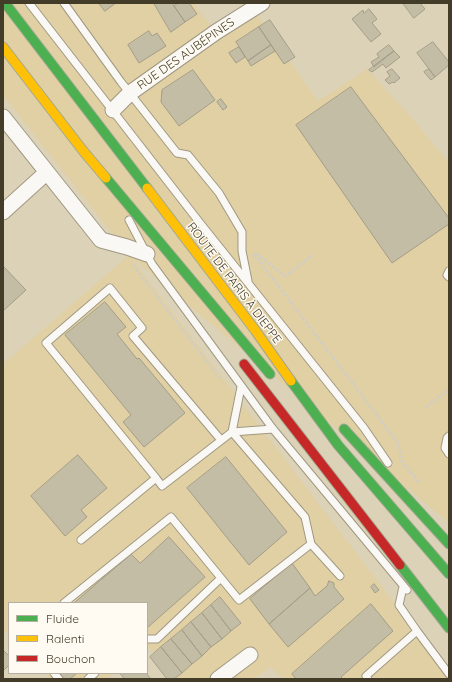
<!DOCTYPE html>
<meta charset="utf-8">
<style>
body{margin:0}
#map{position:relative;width:452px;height:682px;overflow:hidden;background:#dcd2b7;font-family:Quicksand,sans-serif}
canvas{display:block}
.frame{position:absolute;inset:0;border:4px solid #433c28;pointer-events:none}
.legend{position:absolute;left:8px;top:602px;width:140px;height:72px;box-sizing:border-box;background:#fffbf2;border:1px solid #b4afa1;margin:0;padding:5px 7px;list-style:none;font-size:12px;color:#433c28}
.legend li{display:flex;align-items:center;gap:8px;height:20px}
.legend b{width:20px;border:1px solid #b4afa1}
</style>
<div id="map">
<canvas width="452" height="682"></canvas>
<div class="frame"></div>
<ul class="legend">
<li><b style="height:5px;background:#4caf50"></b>Fluide</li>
<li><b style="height:5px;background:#ffc107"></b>Ralenti</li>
<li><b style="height:5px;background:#c62828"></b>Bouchon</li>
</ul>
</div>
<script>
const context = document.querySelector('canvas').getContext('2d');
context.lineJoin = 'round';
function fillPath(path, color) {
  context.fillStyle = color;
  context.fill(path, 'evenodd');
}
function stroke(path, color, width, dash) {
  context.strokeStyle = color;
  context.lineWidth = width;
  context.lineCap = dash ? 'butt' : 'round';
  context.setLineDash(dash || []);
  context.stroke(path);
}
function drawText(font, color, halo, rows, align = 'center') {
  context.font = font + ' Quicksand,sans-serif';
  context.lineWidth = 3;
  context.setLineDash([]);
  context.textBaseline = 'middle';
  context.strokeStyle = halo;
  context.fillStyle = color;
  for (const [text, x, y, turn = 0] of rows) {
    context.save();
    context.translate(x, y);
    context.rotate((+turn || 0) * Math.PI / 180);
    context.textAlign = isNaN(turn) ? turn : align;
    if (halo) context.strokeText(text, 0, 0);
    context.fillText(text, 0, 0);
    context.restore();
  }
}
const built = new Path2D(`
 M3,3H193L216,32L253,9L318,101L367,69L413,119L449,163V523L131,257L449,675V679H283L271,667L253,679H177L147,645V603H9V635L3,629V364L129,255L3,95Z
 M45,673H113L107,679H51Z`);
const building = new Path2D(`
 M99,3H116L105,11Z
 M154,3H172L185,22L171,32Z
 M179,3H189L197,14L185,22L174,6Z
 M403,3H420L425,9L414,18Z
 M369,9L377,19L372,23L381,34L371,42L352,19L363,10L364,13Z
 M270,20L295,57L284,64L259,27Z
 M259,27L271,45L248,61L236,42Z
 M149,31L152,36L157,33L166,46L139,63L128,45Z
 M433,42L449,62V65L435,77L417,53Z
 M271,45L275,51L251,66L248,61Z
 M389,45L394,51L374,67L371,62L379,57L377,54Z
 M239,47L245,57L236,63L229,53Z
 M394,51L400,57L386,68L383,64L372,72L369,70Z
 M392,69L400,78L394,83L393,82L389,84L385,80L390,76L387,72Z
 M429,69L435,77L431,80L424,72Z
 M193,70L215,100L179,126L161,102L162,90Z
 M351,87L449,218V224L392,263L296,125Z
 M221,99L227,107L223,110L217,102Z
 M3,266L26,290L3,311Z
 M105,302L126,327L117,334L137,359L139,358L185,413L144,447L123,422L131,415L65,335Z
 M78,455L107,488L81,510L87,517L65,536L31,496Z
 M226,457L287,532L249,565L187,488Z
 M169,537L205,577L147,628V603H74L131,554L140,563Z
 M292,563L310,588L269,624L250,599Z
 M329,581L334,583V587L344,599L288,647L269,624L310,588L315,596L327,586Z
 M374,584L379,590L375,593L371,587Z
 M220,597L241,623L231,631L211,605Z
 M371,604L393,631L341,677L343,679H296L292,674Z
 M211,605L231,631L222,639L202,613Z
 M202,613L222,639L211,647L191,622Z
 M191,622L211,647L202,656L182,630Z
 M182,630L202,656L192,664L171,639Z
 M171,639L192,664L182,673L161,647Z
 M161,647L182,673L174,679H167L150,657Z
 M3,650L9,656V665L3,671Z
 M58,673H77L70,679H63Z
 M120,673H146L151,679H125Z`);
const path = new Path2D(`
 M254,254L398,443L402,462L420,483
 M256,254L285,276L313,255
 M133,265L220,378
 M426,407L449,390`);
const lane = new Path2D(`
 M29,3L200,223L364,428L388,463
 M64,3L121,82L177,153L188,155L219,193L242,232V251L248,281
 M129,220L152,264L273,429L407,590
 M449,271L447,275L449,277
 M241,387L232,432L273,429
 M449,436L447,438L445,448L449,454
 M156,478L162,486L232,432L305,517L311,544L340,576
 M81,540L156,478L46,343L110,288L142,328L133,336L221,440
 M64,603L171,517L239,600L311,544
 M417,631L449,674
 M147,639H157L221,578
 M54,673L59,679
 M88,679L95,673
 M368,679L366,676L417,631L399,605L403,587`);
const street = new Path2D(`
 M113,110L130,93L216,32L262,3
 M3,117L101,240L127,247L147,254
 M3,212L46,173
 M218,679L250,655`);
const fast = new Path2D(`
 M5,3L147,188
 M106,178L270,374
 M291,381L338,445L449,574
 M344,429L449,544
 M400,565L449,628`);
const slow = new Path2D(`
 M3,47L84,152L106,178
 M147,188L255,330L291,381`);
const jam = new Path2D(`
 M244,364L400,565`);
const streetNames = [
 ["RUE DES AUBÉPINES",186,54,-35],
 ["ROUTE DE PARIS À DIEPPE",234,283,53]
];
fillPath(built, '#e0d0a4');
fillPath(building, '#c4bda6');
stroke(building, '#a49d88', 1);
stroke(lane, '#a09882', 9);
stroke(street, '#a09882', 17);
stroke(fast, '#a3a893', 11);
stroke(slow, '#a3a893', 11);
stroke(jam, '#a3a893', 11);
stroke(path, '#d0cdc5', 2.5, [3, 2]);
stroke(lane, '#faf8f4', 7);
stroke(street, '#faf8f4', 15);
stroke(fast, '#4caf50', 9);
stroke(slow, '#ffc107', 9);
stroke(jam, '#c62828', 9);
drawText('12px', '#433c28', '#fffbf2', streetNames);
</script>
